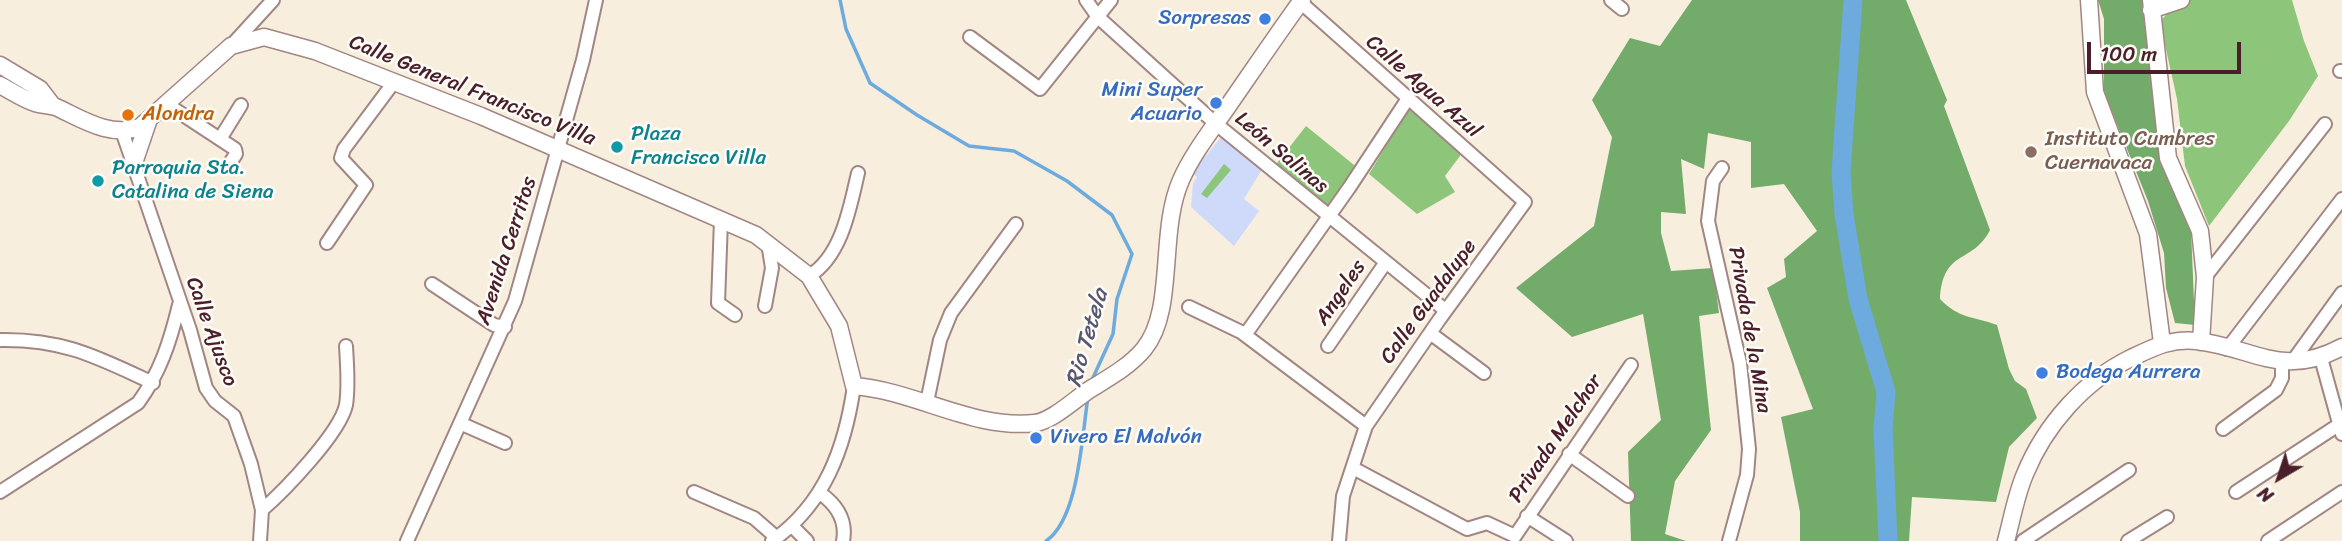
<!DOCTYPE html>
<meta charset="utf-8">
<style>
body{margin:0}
#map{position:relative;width:2342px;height:541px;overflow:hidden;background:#f8eedd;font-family:Sriracha,sans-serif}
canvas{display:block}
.north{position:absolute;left:2244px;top:443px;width:70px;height:70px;-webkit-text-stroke:5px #fdfcf7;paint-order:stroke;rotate:219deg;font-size:19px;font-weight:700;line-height:28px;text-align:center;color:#4a1f2b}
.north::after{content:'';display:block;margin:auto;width:24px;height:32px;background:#4a1f2b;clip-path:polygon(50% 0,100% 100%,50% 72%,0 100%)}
.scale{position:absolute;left:2087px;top:42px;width:154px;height:32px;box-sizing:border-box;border:4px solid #4a1f2b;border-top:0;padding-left:9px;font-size:21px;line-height:24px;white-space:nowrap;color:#4a1f2b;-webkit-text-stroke:5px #fdfcf7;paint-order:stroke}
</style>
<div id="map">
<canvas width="2342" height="541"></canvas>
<div class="north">N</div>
<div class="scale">100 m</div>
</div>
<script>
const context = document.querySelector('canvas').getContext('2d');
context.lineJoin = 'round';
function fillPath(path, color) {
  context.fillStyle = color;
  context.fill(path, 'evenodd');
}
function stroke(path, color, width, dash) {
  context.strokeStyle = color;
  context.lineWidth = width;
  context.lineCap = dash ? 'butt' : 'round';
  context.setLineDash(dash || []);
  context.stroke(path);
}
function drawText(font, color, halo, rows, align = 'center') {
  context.font = font + ' Sriracha,sans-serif';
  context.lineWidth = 5;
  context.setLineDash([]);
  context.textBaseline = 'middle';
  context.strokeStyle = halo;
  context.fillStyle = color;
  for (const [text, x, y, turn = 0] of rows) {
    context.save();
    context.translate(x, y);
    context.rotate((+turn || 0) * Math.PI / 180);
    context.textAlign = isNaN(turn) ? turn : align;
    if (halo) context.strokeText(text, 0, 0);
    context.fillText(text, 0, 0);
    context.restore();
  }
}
const built = new Path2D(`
 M1222,136L1263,168L1244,199L1259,211L1234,246L1191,207L1193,183L1197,177L1192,173Z`);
const green = new Path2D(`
 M2190,0H2292L2304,41L2318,76L2289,121L2209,226L2185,166L2177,99L2160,22L2169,11Z
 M1411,105L1460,145V156L1445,176L1455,192L1417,214L1369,174Z
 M1306,126L1359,169L1328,211L1274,167Z
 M1224,164L1231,170L1207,198L1201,194Z`);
const forest = new Path2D(`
 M1692,0H1906L1947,100L1944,106L1990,230C1972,265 1943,248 1940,299C1959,319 1973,316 1997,325L2009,369L2015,381L2026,389L2037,418L2009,447L1996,502L1912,497L1909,541H1800V512L1781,417L1813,409L1767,288L1786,277L1784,259L1817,231L1784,184L1751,188V142L1708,133L1704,169L1681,159L1686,214L1661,212V233L1671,271L1713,268L1719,313L1699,316L1711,430L1675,481L1665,534L1686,541H1631L1628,452L1661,420L1643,314L1572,337L1516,288L1594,226L1612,137L1592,100L1630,38L1660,46Z
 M2098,0H2147V45L2153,81L2191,230L2195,325L2175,323L2166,288L2164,253L2148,201L2104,92V19Z`);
const stream = new Path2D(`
 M840,0L846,29L870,83L917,115L969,146L1014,151L1067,181L1112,215L1132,254L1117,299L1113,334L1091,382
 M1046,541C1079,519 1082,434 1088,397`);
const river = new Path2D(`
 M1853,0L1841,172L1844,214L1858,299L1886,392L1883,429L1888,541`);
const minor = new Path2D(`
 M1086,0L1098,17L1215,123L1445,310
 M1298,0L1525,202L1439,320L1366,426L1343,496L1339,541
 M1611,0L1622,9
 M970,37L1040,89L1111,0
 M231,46L273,0
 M2340,71H2342
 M165,103L235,149L236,154L228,166
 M122,131L190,330L206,388L215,401L234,416L251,464L262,510L260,541
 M220,139L241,105
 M1722,168L1713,181L1708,221L1740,363L1749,449L1747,475L1729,541
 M721,220L718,303L735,315
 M327,243L366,185L341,158L344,149L394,82
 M809,276C842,256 850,207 858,173
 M2205,277L2325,124
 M432,284L494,325L505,327
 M765,306L772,268L768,243
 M1189,307L1241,332L1366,426
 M1430,333L1484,373
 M1245,335L1349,188L1407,100
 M0,340C64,339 97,357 153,383
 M1328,346L1386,262
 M2227,349L2342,199
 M2321,358L2342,434
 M2292,362L2342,293
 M927,402L940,340L951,313L1016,224
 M462,424L505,443
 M2223,429L2276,390L2282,378V362
 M1569,454L1628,496
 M1353,468L1467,529L1487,523L1515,536
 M0,492L138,403C160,373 170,342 179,305
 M694,492L754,518L777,538
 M2236,492L2340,424
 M820,493C837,505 847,520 843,541
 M262,510C284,491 340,433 346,405C349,386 347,365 346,346
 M1527,516L1566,541
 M793,527L807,541
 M1515,536L1631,365
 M407,541L515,301L583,60L596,0
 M772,541C825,504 845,448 854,386
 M2023,541L2129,470
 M2128,541L2167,517
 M2268,541L2342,492`);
const tertiary = new Path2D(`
 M2089,0L2095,92L2148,234L2162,343
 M2151,0L2168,158L2200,231L2205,277L2201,342
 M2151,10L2181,0
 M0,65L40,89L53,106
 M0,85C11,91 23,99 35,103C42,105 49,105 56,107C82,119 110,138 140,127L231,46L264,37L315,51L481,116L756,235L809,276L839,326L854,386C916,391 973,430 1035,423C1052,421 1074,400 1089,390C1108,378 1129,367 1144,349C1176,310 1158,232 1181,180C1192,155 1210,132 1226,109C1251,73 1276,36 1302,0
 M133,166L149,119
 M2006,541C2012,519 2016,495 2025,474C2045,425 2084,381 2131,358C2154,347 2172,338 2197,341C2255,348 2282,379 2342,347`);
const markers = [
 [1265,19,7,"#3f7fe0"],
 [1216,103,7,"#3f7fe0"],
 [128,115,7,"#e8710a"],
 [617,147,7,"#0f9aa8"],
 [2031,152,7,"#8d6e63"],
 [98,181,7,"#0f9aa8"],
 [2042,373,7,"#3f7fe0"],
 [1036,438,7,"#3f7fe0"]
];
const shopNames = [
 ["Sorpresas",1251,19],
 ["Mini Super",1202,91],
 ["Acuario",1202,115],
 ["Bodega Aurrera",2056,373,"left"],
 ["Vivero El Malvón",1050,438,"left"]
];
const streetNames = [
 ["Calle Agua Azul",1423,87,41],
 ["Calle General Francisco Villa",472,91,22],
 ["León Salinas",1281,153,40],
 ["Avenida Cerritos",507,251,-72],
 ["Angeles",1341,293,-56],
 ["Calle Guadalupe",1429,302,-54],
 ["Privada de la Mina",1749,330,80],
 ["Calle Ajusco",211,332,70],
 ["Privada Melchor",1556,439,-56]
];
const foodNames = [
 ["Alondra",142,115]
];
const cultureNames = [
 ["Plaza",631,135],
 ["Francisco Villa",631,159],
 ["Parroquia Sta.",112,169],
 ["Catalina de Siena",112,193]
];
const educationNames = [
 ["Instituto Cumbres",2045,140],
 ["Cuernavaca",2045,164]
];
const waterNames = [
 ["Rio Tetela",1088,338,-74]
];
fillPath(built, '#cfdafa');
fillPath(green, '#8dc67a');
fillPath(forest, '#72ab6a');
stroke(stream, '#6dabdf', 3.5);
stroke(river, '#6dabdf', 19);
stroke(minor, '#a18684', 16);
stroke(tertiary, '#a18684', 19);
stroke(minor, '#fff', 12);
stroke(tertiary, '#fff', 16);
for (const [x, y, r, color] of markers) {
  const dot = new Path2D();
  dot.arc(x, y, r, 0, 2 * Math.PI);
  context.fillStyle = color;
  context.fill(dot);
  stroke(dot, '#fdfcf7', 2.5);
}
drawText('21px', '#366cbe', '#fdfcf7', shopNames, 'right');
drawText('21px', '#4a1f2b', '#fdfcf7', streetNames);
drawText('21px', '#c56008', '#fdfcf7', foodNames, 'left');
drawText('21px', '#0d838f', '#fdfcf7', cultureNames, 'left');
drawText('21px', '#785e54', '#fdfcf7', educationNames, 'left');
drawText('italic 23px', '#585773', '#fdfcf7', waterNames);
</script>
